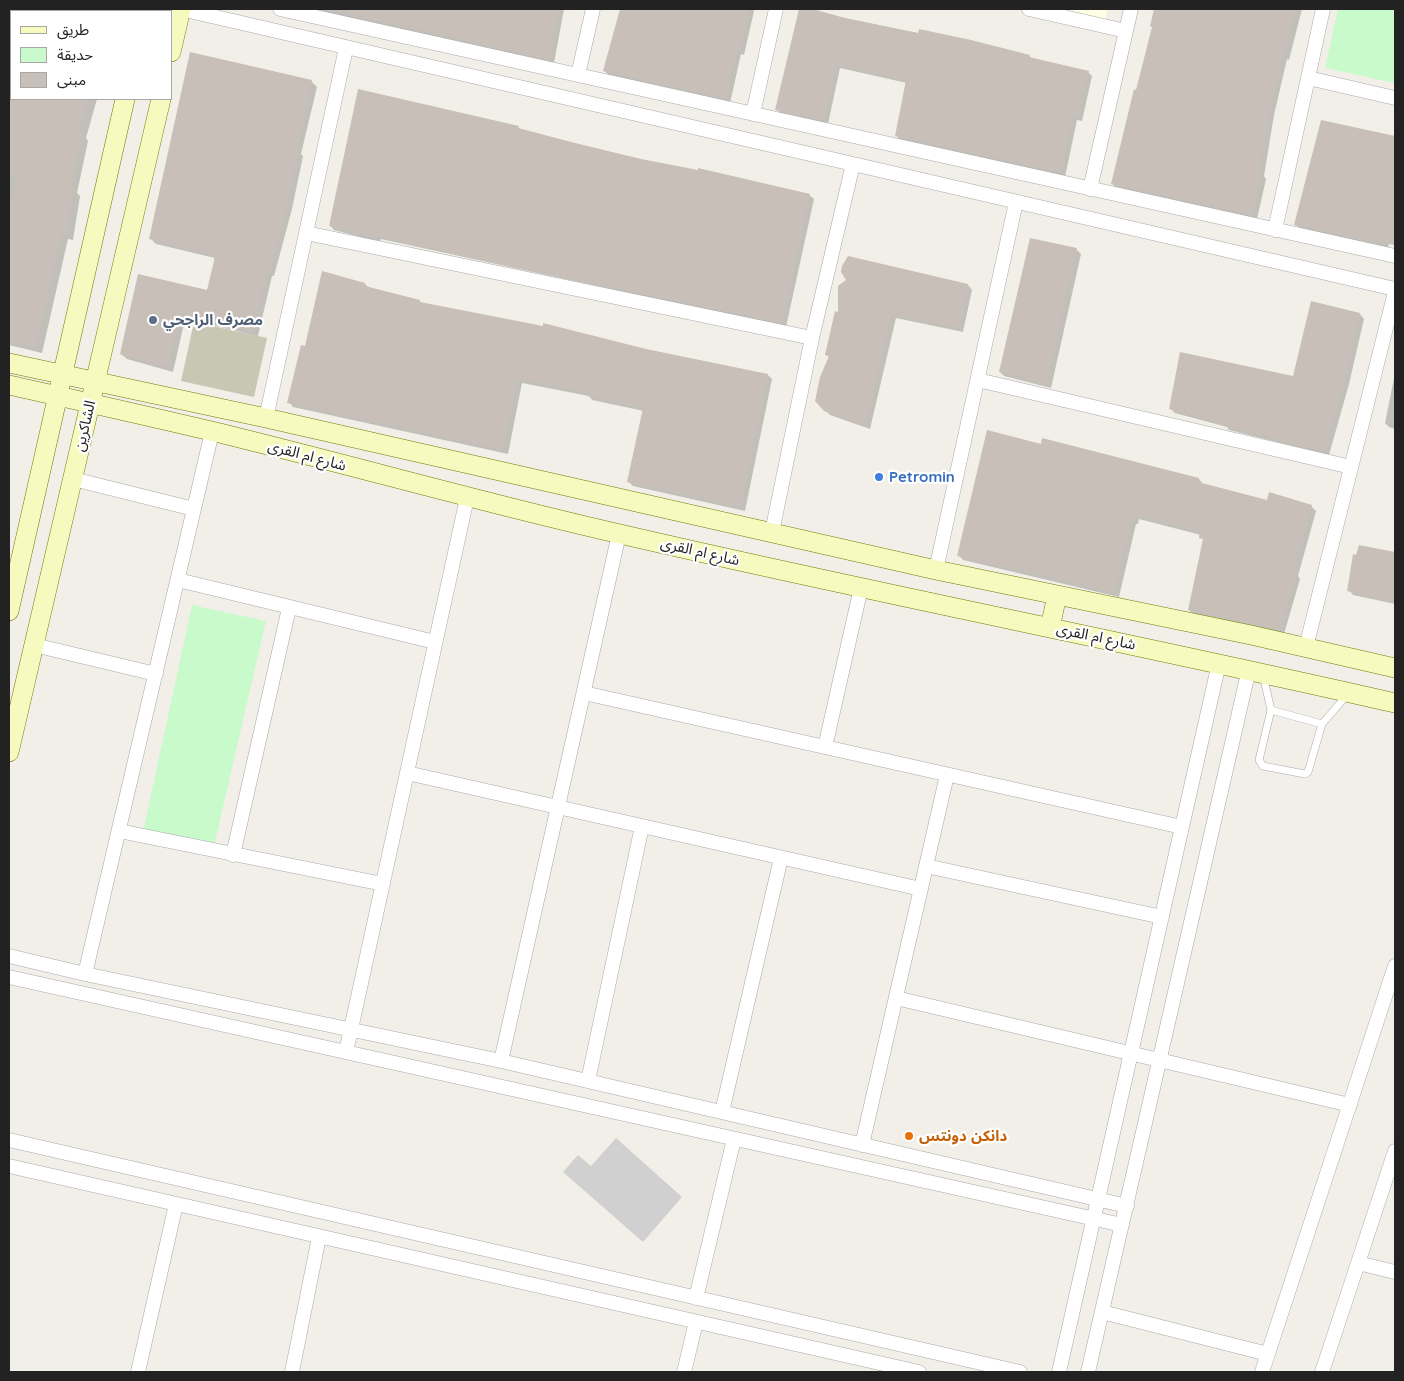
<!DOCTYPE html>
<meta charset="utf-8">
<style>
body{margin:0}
#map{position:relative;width:1404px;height:1381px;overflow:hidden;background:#f2efe9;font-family:Quicksand,"Noto Sans Arabic",sans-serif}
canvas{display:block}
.frame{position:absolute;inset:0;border:10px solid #222;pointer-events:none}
.legend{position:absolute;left:10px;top:10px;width:162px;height:90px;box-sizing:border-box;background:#fff;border:1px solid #a7a7a7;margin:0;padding:6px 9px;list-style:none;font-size:15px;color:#222}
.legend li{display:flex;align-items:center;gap:10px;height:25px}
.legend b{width:25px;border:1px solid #a7a7a7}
</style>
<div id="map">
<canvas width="1404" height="1381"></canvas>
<div class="frame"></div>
<ul class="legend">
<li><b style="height:6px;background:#f7fabf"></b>طريق</li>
<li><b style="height:14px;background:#c8facc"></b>حديقة</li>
<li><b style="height:14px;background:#c7bfb8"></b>مبنى</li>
</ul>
</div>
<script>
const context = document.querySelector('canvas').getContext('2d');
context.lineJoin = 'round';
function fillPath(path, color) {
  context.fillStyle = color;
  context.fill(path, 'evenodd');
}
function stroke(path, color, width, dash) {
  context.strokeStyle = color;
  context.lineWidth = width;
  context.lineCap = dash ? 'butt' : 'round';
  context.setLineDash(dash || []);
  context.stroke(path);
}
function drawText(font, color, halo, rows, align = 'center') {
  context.font = font + ' Quicksand,"Noto Sans Arabic",sans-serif';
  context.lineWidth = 4.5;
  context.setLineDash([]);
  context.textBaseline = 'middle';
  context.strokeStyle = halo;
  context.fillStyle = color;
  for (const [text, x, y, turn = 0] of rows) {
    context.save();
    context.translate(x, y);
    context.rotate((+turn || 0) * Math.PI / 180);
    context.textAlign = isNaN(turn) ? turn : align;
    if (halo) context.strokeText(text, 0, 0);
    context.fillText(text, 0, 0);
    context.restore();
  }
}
const education = new Path2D(`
 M1060,9H1108L1105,20Z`);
const religious = new Path2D(`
 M616,1138L682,1197L643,1242L563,1172L578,1155L591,1166Z`);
const construction = new Path2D(`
 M194,322L267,338L254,397L181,381Z`);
const park = new Path2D(`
 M1338,9H1395V83L1325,68Z
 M192,605L266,621L214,846L143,832Z`);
const shadow = new Path2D(`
 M9,9H121L120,11H11V99H97L86,138L88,141L77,193L80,196L73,240L68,239L42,353L9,345Z
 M305,9H564L554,63Z
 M621,9H752L754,11L744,55L741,54L730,103L609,76L605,71Z
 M800,9L1029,56L1033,59L1088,72L1092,76L1082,121L1077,120L1065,177L900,140L896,135L907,83L840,68L828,124L781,114L777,109Z
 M1155,9H1302L1289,60L1287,59L1274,115L1264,176L1266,179L1257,219L1117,188L1112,184L1153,28L1151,26Z
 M311,81L317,87L301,154L303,156L292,209L274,276H272L258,336L185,319L173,372L127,359L121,354L208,291L215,258L156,244L151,239Z
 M1322,122L1395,138V245L1389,244L1388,248L1300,229L1295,224Z
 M518,127L521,130L641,160L809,195L814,199L786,327L381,239L380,242L334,230L330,225Z
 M1077,250L1081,254L1051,388L1004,376L1000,372Z
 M365,284L369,288L422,304L768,375L772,379L745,511L633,486L628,481L644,411L592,400L589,396L522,383L508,454L293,407L289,402L306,348Z
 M968,285L972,290L963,332L896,318L870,429L830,415L825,410L829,357L827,355L836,313Z
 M1360,314L1364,319L1349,384L1329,455L1229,430L1227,427L1175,413L1170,408L1295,378Z
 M1395,373V429L1389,427L1385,423Z
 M1042,446L1199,479L1203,484L1268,501L1311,506L1316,511L1298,576L1300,579L1284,634L1194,615L1189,610L1204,541L1201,535L1139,519L1138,524H1136L1119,597L963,560L959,555Z
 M1360,546L1395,553V604L1353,595L1349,590Z`);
const building = new Path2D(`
 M348,9H549L558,11L550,60L348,14Z
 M620,9H750L740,51L737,50L726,99L603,71Z
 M799,9H813L845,18L918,33L919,29L971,40L1030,55L1029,57L1089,71L1078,117L1073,116L1061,173L895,136L906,80L836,65L824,120L775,110Z
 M1154,9H1295L1270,110L1259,172L1263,173L1252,215L1111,184L1134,89L1136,90L1152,27L1150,26Z
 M190,52L312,80L297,149H298L288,203L269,272L267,271L253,332L180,314L168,367L120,354L138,274L207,290L214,261V254L149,239Z
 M358,89L519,126L518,128L575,143L641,159L698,170V168L810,194L782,323L499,264L376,236V238L329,226Z
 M9,99H88L79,132L82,133L71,187L74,188L66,234L62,233L36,347L9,341V214L17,176L9,175Z
 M1321,120L1395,136V215L1392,226L1395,227V243L1385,240L1384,244L1294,225Z
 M1030,238L1077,248L1047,384L999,372Z
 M848,256L968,284L959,328L891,315L866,426L824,411L815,401L820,377L829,356L825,355L835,311L838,312V286L846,280L841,272L842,266Z
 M322,271L365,283V286L420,300V302L543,326V323L646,349L768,374L741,507L627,482L643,408L587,396V393L518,379L503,450L287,403L301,345L305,346Z
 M1311,301L1360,313L1345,379L1324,452L1224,426V424L1169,409L1180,352L1293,376Z
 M987,430L1041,444L1042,438L1199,478L1198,482L1267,500L1269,492L1312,505L1293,572L1297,573L1280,630L1188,610L1203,539L1199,538L1200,532L1135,515L1134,521L1131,520L1115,593L957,556Z
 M1359,545L1395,552V602L1347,591L1353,554L1356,555Z`);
const lane = new Path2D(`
 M1263,675L1271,710L1322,724L1347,695
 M1271,710L1259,760L1263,766L1305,774L1308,772L1322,724`);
const street = new Path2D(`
 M181,9L1395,289
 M280,9L1395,256
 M1029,9L1126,31
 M578,75L593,9
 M1308,78L1395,98
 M753,114L776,9
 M1090,189L1131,9
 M1275,230L1323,9
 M306,233L812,338
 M978,380L1351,467
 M266,418L346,48
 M73,479L194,509
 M772,532L812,338L853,164
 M936,570L1016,202
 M178,580L435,642
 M34,645L156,674
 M1306,647L1395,292
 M584,693L1182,827
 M825,747L861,588
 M407,773L921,889
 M119,831L383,884
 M233,855L289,608
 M926,866L1162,917
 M9,956L85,974L501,1061L1127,1206
 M85,974L212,432
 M9,977L1122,1225
 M896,998L1350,1105
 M346,1052L467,498
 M501,1061L619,534
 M588,1081L642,826
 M722,1112L781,858
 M9,1140L1020,1372
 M862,1145L947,775
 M9,1166L919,1372
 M1358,1263L1395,1272
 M696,1298L734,1139
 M1102,1312L1268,1354
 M138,1372L176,1204
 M292,1372L319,1237
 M684,1372L696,1322
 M1059,1372L1219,663
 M1088,1372L1249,669
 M1262,1372L1395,966
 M1322,1372L1395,1151`);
const secondary = new Path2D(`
 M145,11L146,9
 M171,52L181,9
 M9,363L266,418L936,570L1251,635L1395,668
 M9,385C76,400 144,415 211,431C348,464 483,503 620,534C878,594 1137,644 1395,703
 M9,611L125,99
 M1050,628L1057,595
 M9,752L161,99`);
const markers = [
 [153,320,5,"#5c6f8a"],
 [879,477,5,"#3f7fe0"],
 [909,1136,5,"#e8710a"]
];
const serviceNames = [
 ["مصرف الراجحي",163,320]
];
const streetNames = [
 ["الشاكرين",85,426,-77],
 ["شارع ام القرى",307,456,15],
 ["شارع ام القرى",700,552,13],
 ["شارع ام القرى",1096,637,12]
];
const shopNames = [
 ["Petromin",889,477]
];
const foodNames = [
 ["دانكن دونتس",919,1136]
];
fillPath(education, '#ffffe5');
fillPath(religious, '#d0d0d0');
fillPath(construction, '#c7c7b4');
fillPath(park, '#c8facc');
fillPath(shadow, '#0003');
fillPath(building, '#c7bfb8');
stroke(lane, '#a9a9a9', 8);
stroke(street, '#a9a9a9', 15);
stroke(secondary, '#707d05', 20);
stroke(lane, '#fff', 7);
stroke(street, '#fff', 14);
stroke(secondary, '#f7fabf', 19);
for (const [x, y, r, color] of markers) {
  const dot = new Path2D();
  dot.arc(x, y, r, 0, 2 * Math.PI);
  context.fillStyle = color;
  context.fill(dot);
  stroke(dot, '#fff', 2);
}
drawText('bold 15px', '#4e5e75', '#fff', serviceNames, 'left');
drawText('15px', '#222', '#fff', streetNames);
drawText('bold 15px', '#366cbe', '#fff', shopNames, 'left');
drawText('bold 15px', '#c56008', '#fff', foodNames, 'left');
</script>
